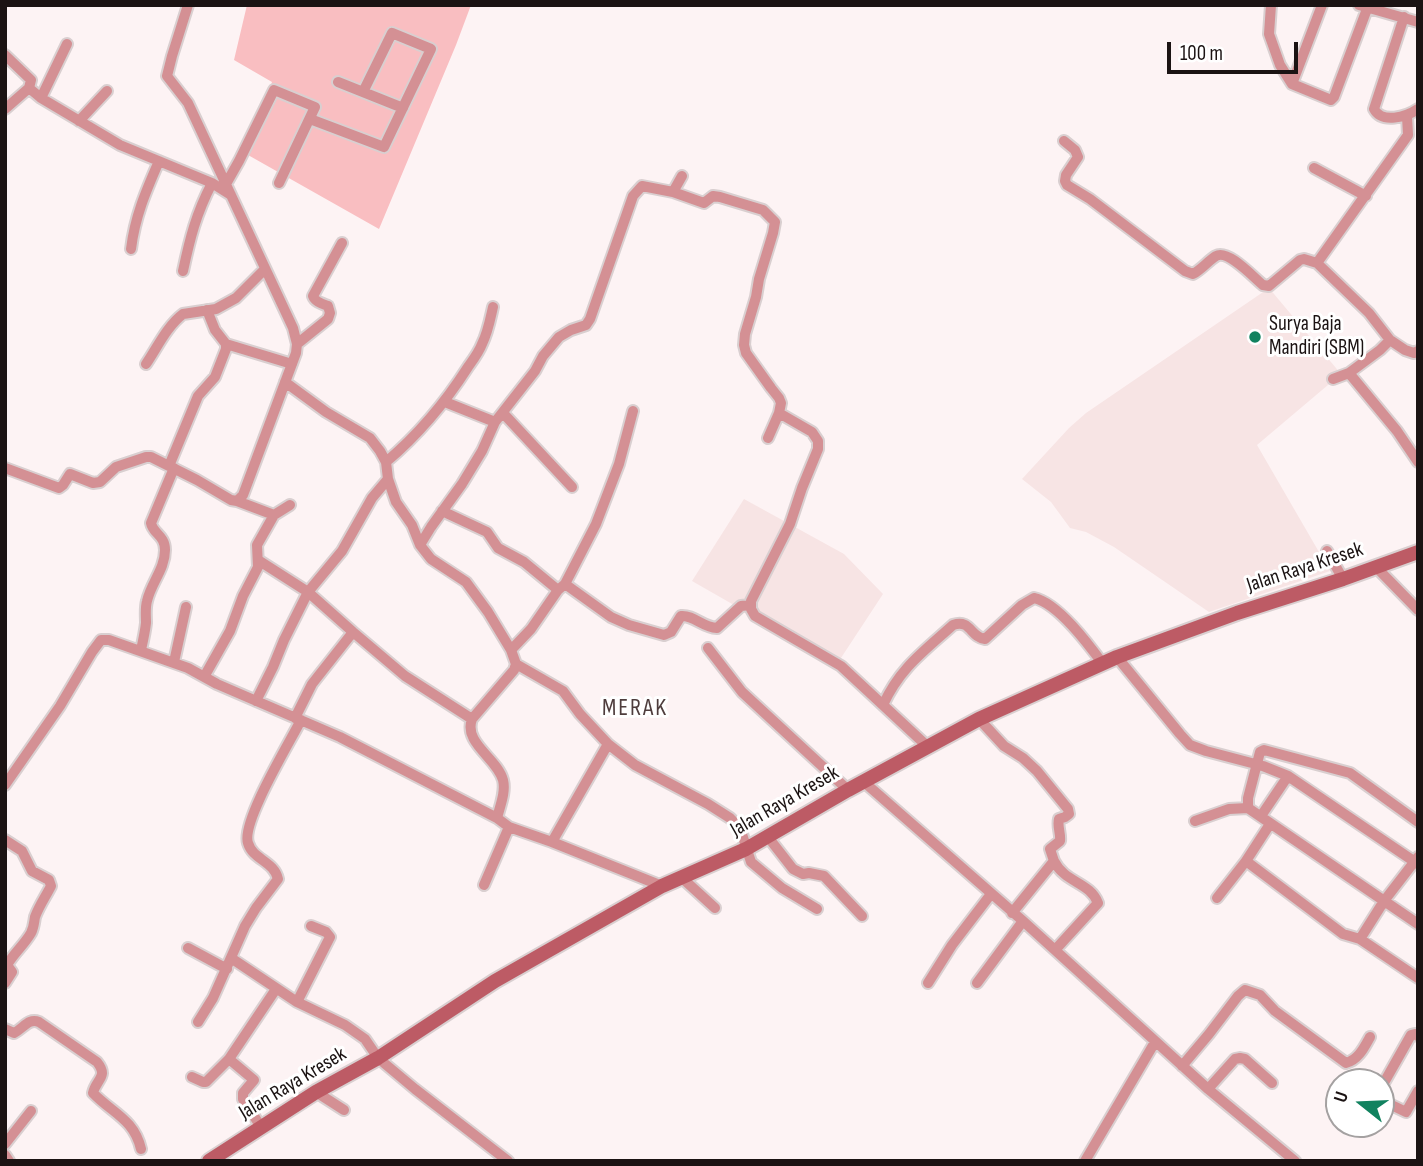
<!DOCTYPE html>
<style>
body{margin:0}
#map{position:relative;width:1423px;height:1166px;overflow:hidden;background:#fdf3f4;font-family:"Sofia Sans Condensed",sans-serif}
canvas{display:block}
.frame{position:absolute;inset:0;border:7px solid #1b1313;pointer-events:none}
.north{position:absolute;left:1325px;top:1068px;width:70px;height:70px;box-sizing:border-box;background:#fff;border:2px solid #a4a1a1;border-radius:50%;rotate:288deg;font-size:19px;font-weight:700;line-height:28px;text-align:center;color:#1b1313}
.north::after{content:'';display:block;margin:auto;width:24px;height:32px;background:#11825f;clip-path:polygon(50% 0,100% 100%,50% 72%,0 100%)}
.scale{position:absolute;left:1167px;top:42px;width:131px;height:32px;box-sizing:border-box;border:4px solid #1b1313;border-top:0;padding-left:9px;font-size:21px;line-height:24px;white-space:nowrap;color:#1b1313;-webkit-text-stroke:5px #fff;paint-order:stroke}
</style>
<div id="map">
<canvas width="1423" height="1166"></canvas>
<div class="frame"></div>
<div class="north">U</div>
<div class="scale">100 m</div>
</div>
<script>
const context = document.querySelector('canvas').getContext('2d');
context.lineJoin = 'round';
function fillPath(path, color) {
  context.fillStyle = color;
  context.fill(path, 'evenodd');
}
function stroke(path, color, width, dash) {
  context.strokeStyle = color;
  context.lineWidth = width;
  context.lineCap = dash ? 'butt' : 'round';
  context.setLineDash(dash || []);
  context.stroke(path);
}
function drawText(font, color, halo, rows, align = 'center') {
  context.font = font + ' "Sofia Sans Condensed",sans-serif';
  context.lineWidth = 6;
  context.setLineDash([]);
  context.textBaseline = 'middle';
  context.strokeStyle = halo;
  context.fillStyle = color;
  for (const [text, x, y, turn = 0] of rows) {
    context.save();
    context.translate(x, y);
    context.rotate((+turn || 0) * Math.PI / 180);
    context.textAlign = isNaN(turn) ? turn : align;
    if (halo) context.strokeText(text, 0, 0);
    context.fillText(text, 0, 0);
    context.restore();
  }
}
const built = new Path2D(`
 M1269,288L1341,374L1257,445L1330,571L1209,612L1114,547L1086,532L1070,528L1051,502L1022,479L1069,428L1086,413Z
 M744,499L844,554L883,594L837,664L692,581Z`);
const green = new Path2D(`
 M247,5H471L456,45L379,229L248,155L272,82L234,60Z`);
const minor = new Path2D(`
 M1271,5L1269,34L1280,65L1292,84L1331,100L1334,97L1367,9
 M1359,5L1418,22
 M1404,17L1374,109C1382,124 1406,117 1418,109
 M5,55L31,80L29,88L5,109
 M338,82L403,108
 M1292,84L1322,5
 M29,88L41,98L120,145L212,183L231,195
 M41,98L67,44
 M310,119L384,147L431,49L392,33L363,92
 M79,121L107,91
 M1064,141L1075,150L1078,157L1066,175L1065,181L1067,185L1090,199L1185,271L1193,274C1202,269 1208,261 1216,256C1228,249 1253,277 1263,285L1269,286L1300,260L1304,259L1317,263L1369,313L1390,340L1380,350L1349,373L1397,431L1418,462
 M1314,168L1366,196
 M226,184L239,161L274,90L315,107L279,183
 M673,192L682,176
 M131,249C135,216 146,191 159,161
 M1317,263L1408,135L1407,116
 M183,271C190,238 196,214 212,183
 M1390,340L1405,350L1414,353L1418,351
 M226,344L292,364
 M297,344L328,319L330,313L328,306C323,304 315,302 313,296L342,243
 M146,364C157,348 167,326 183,314L216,309L236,298L265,269
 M1333,379L1349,373
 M285,382L326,412L370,438L380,451L386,462L388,479L396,502L412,525L420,545L431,559L466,582L488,612L511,650L516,664L514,670L472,719C463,743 497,758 503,780C506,792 500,806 497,818
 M445,402L495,422
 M503,413L572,487
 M779,413L812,432L818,441V449L802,488L790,524L751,601V609L755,616L841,666L927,746
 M386,462C418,435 445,403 468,367C473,360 479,352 482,344C488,332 490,320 493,307
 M169,466L198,396L215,377L226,349V344L215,330L207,310
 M5,468L59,488L63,485L70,474L93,483L100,482L116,467L146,457H151L197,480L231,500L237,501L243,495L296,353L297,344L293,328L188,103L167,76L172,56L188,5
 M237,501L274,515
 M442,511L487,532L498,548L524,562L558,590
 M420,545L431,527L462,484L482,451L495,422L535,371L543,356L559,337L571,330L586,325L590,319L633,196L642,186L673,192L704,203L713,196L720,197L763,210L775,222L773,233L759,279L756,297L745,334L744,345L746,353L771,388L779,398L781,403L779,413L768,438
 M1327,551L1343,579
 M258,560L308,592L353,632L405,676L472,719
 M1376,567L1418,610
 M565,584L611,617L629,625L664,635L671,632L681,616C694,615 702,627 717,628L741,606L750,605
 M708,648L742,692L848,790
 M141,650C143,641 145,632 146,623C146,616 145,608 147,601C151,583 165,569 165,550C165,535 153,534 151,523L174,468
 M511,650L531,629L558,590L565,584L596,524L619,464L633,411
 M1117,657L1180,734L1190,745L1206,751L1263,766L1288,776L1418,864
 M174,662L186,607
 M516,664L563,691L580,714L608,744L635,765L708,804L730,818L740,828L751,862L782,888L817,909
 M204,677L230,631L243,596L258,567L257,545L274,515L290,505
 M256,701L273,667L284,640L308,592L342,551L372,498L388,479
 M883,705C900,668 923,652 953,625C971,619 970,637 985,639L1022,605L1034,598C1058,603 1089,645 1103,664
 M295,718L312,684L353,632
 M979,719L1004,746L1023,758L1037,771L1068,809L1069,814L1065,817L1059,819C1057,827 1061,833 1060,841L1050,849L1054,861L1012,913
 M864,782L1023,921L1208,1089L1295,1161
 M5,785L60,706L92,652L101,640H109L188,668L217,684L340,737L497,818L509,827L552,842L662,886
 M1261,816L1288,776
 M1195,821L1229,809L1248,808
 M1418,822L1350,773L1264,750L1260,752L1248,798V808L1418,924
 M1270,824L1246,861L1343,934L1360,939L1418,978
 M768,837L793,869L803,874L809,873L824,876L862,916
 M5,840L22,851L32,871L49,880L51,886C46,896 39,906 35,917C34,922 34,927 31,933C24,945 14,953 7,965L12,972L5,983
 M552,842L608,744
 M1054,861C1065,883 1090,882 1098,903L1055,950
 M681,877L715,908
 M484,885L509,827
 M1217,898L1246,861
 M1360,939L1384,901L1418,857
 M188,948L227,969
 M231,958L297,1002L345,1025L365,1039L378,1058L415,1089L508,1161
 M928,983L952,945L991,894
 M977,983L1023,921
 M297,1002L330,937L326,932L311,926
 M198,1022L213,998L245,926L256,908L278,879C274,861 253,860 248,843C241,822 290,742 301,720
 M5,1029L14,1033C24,1028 28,1018 39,1022L97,1062C109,1077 96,1079 93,1093C112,1113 134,1119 141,1149
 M1182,1066L1209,1034L1238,996L1245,990L1260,995L1275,1011L1346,1063C1358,1060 1364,1048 1370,1037
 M192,1077L203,1082H206L229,1059
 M1381,1088L1411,1035L1415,1034L1418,1036
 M1208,1089L1235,1059L1240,1058L1245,1059L1272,1083
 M316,1092L344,1110
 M1381,1100L1406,1112L1418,1091
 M261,1127L243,1099V1093L254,1080L229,1059L276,989
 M5,1144L31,1111
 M5,1155L9,1161
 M1085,1161L1155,1042`);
const secondary = new Path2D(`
 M209,1161L316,1092L378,1058L495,981L662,886L746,849L848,790L979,719L1117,657L1237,613L1343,579L1418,552`);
const markers = [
 [1255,337,7,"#11825f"]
];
const poiNames = [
 ["Surya Baja",1269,325],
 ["Mandiri (SBM)",1269,349]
];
const streetNames = [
 ["Jalan Raya Kresek",1305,568,-18],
 ["Jalan Raya Kresek",785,802,-30],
 ["Jalan Raya Kresek",293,1084,-31]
];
const quarterNames = [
 ["MERAK",635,709]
];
fillPath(built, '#f7e4e4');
fillPath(green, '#f9bec1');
stroke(minor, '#d9cfd0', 14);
stroke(secondary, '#d9cfd0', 18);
stroke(minor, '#d49094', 10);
stroke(secondary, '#bd5b65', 14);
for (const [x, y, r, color] of markers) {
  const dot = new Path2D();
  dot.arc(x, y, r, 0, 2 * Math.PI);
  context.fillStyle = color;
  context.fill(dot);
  stroke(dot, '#fff', 2.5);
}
drawText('21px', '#1b1313', '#fff', poiNames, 'left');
drawText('21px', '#1b1313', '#fff', streetNames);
context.letterSpacing = '2px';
drawText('24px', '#4e3d3d', '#fff', quarterNames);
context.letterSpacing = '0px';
</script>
